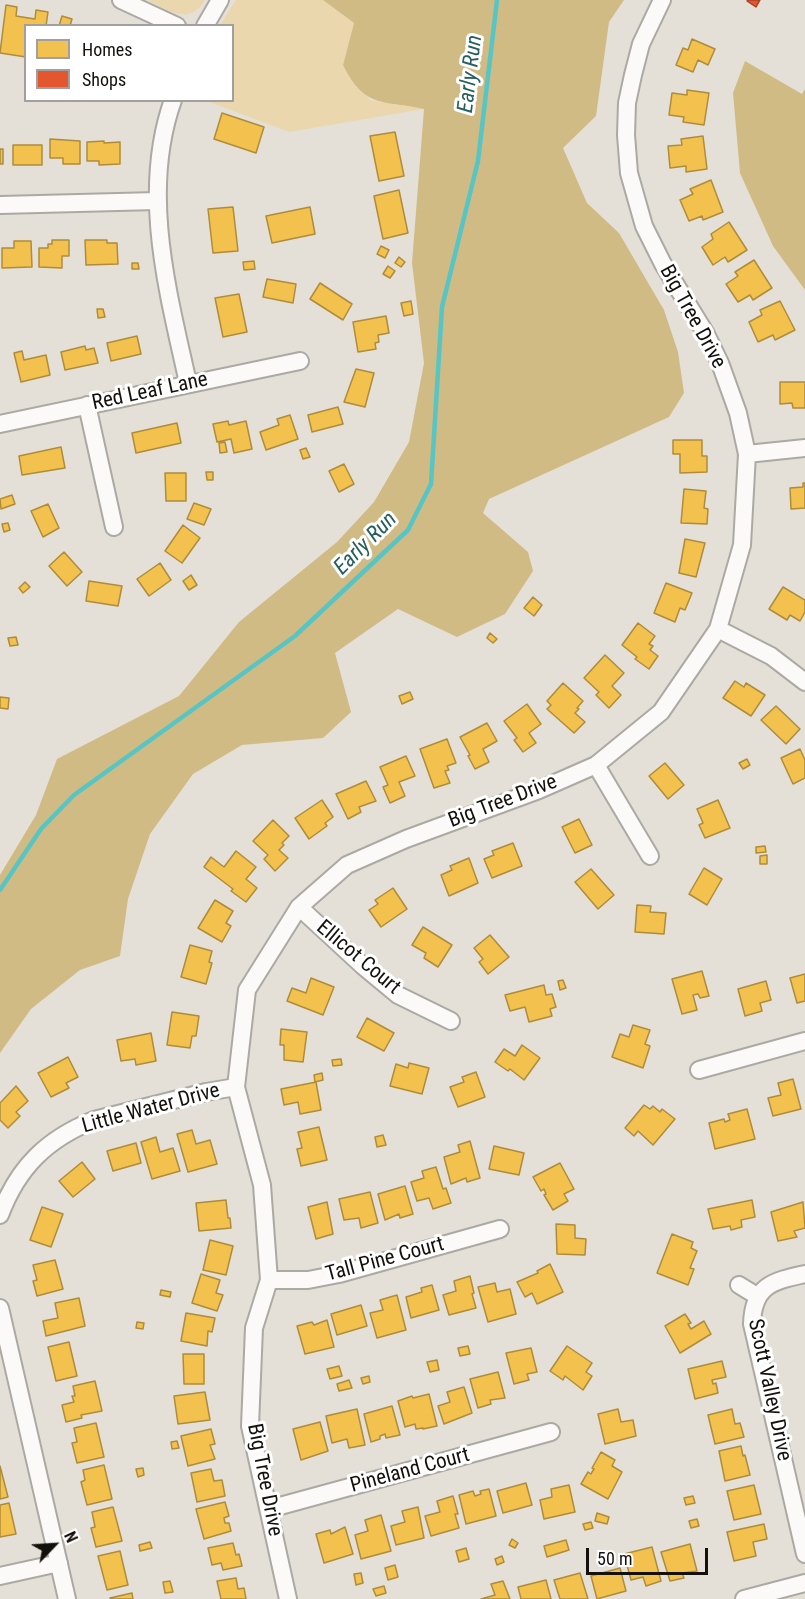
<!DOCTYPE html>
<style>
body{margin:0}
#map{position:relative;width:805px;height:1599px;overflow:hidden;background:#e4e0d8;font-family:"Roboto Condensed",sans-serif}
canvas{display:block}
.legend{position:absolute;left:24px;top:24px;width:210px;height:78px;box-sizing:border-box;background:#fff;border:2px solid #a1a09e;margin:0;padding:8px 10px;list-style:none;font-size:18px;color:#14110c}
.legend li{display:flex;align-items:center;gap:12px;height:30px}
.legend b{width:30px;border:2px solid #a1a09e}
.north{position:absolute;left:24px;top:1515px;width:60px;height:60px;-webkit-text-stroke:4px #fff;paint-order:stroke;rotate:65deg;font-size:16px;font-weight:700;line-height:24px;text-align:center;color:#14110c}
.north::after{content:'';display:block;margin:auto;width:21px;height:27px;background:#14110c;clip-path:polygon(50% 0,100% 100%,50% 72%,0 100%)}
.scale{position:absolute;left:586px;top:1548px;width:122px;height:27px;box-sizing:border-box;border:3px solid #14110c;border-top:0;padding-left:8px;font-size:18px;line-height:21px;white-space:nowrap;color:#14110c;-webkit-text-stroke:4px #fff;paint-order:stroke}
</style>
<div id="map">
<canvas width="805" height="1599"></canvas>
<ul class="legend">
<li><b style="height:16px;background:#f2c14e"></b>Homes</li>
<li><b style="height:16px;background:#e4572e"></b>Shops</li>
</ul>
<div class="north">N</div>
<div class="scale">50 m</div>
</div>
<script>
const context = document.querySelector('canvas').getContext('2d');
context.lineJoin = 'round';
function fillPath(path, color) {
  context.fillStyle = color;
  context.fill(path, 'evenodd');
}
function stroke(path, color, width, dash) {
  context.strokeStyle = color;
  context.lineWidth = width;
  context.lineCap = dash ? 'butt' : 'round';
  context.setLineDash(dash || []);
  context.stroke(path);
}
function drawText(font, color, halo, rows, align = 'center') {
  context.font = font + ' "Roboto Condensed",sans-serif';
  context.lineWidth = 6;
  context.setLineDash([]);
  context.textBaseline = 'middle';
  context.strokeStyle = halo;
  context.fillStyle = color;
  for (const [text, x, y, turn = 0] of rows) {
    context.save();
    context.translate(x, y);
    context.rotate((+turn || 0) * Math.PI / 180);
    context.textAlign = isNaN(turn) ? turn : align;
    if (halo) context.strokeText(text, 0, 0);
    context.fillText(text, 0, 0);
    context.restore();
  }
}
const green = new Path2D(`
 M148,0H205C189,26 169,11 148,0Z
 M236,0H323L354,23L343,65L370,100L424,109L289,132L207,101L232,100V26L220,25Z`);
const forest = new Path2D(`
 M323,0H624L609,22L596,116L563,148L587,203L619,233L664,310L678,352L684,393L669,417L489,499L483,513L528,552L533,571L505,614L457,637L398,609L335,653L351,712L323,738L242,745L193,774L150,834L128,899L120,956L80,970L31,1009L0,1053V875L36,815L57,759L179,696L239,622L337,542L374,502L409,442L424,363L412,263L424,109C383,100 365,109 343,65L354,23Z
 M745,61L802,94L805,89V290L773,246L740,173L733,93Z`);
const homes = new Path2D(`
 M6,5L17,7L16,16L35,19L36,10L48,12L46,26H26V57L0,53Z
 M62,16L72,19L70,26H59Z
 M692,39L715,49L708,65L698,60L693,72L676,65L683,48L688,50Z
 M687,90L709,93L704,125L683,122L684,117L669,115L672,93L687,95Z
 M222,113L264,127L256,153L214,139Z
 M395,132L404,176L379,181L370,136Z
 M703,136L707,169L686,172V166L670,168L668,146L682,145L681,139Z
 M50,139L80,141V164H63V158H50Z
 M104,141V143L120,142V164L99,165V161H87V142Z
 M13,145H42V165H13Z
 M0,149H3V164H0Z
 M711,180L723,212L703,220L702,216L689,221L680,200L693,194L690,189Z
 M399,190L408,233L383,239L374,196Z
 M233,207L238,251L213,253L208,209Z
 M310,207L315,234L272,243L266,216Z
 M729,222L747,250L728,262L725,257L713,265L702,247L713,239L711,234Z
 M52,240H69V256H62V268L39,267V248H48V244H52Z
 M85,240H107V243H117L118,264L86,265Z
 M14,241H31L32,267L2,268V248H14Z
 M381,246L389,250L385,258L377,254Z
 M399,257L405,262L401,267L395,263Z
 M754,260L772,288L753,300L750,295L738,302L726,284L738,276L735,272Z
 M254,261L255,269L244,270L243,262Z
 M132,263H138L139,269H132Z
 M388,266L395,271L390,278L383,274Z
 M267,279L296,284L293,303L263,297Z
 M320,283L352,304L343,320L310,299Z
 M239,294L247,332L223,337L215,298Z
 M411,301L413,314L404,316L401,303Z
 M780,301L795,330L775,340L773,335L758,342L749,322L762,315L760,310Z
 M97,309H103L105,317L98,318Z
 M386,316L389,333L378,335L379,342L375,343L376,349L358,352L353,322Z
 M137,336L141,354L111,361L107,343Z
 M85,346L86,350L94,348L98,363L65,370L61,352Z
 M22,351L24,360L46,355L50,375L21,382L14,353Z
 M356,369L374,373L365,407L344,402Z
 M780,382H805V408H793L792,403L780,404Z
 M338,407L343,424L312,432L308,415Z
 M290,415L298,439L266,450L260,432L279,425L277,419Z
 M228,421L229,425L246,421L252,449L234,453L231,439L217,442L213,424Z
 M177,423L181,443L136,453L132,433Z
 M673,440H702V456H707V472L680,473V454H673Z
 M225,442L227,452L220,453L219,443Z
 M61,447L65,468L22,475L19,456Z
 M306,448L310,457L303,459L300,450Z
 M344,464L354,484L339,492L329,471Z
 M206,472H213V480H207Z
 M165,473H186V501H166Z
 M803,483H805V508L791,509L790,488L803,487Z
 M684,489L706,491L704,508L708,509L707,524L681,523Z
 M12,495L15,504L1,509L0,499Z
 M194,503L211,509L204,525L187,519Z
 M48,504L59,528L43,537L31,511Z
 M8,523L10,530L4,532L2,524Z
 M183,525L200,538L182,563L165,551Z
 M685,539L705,543L696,577L679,573Z
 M64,552L82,572L67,586L49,566Z
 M160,563L171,580L149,596L137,579Z
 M191,575L197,585L189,590L183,581Z
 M89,581L122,586L118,606L86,601Z
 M25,582L30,587L23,593L19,588Z
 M666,583L692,593L685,610L680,608L675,622L654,613Z
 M783,587L805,600V612L800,621L790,615L787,620L769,609Z
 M533,597L542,605L534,616L524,608Z
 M638,623L655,636L649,644L653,646L650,650L658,656L649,669L635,659L637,657L622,645Z
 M490,633L497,639L493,643L487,638Z
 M16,637L18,645L10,646L8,638Z
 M605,655L624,673L612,686L621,695L609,708L596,695L599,692L584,678Z
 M735,681L744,687L746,683L765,695L751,716L723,698Z
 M563,683L583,701L577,708L579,709L575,713L585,722L574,733L547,709L551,705L547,701Z
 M410,692L413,699L402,704L399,696Z
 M0,697L9,698L8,709L0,708Z
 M527,704L541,724L529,733L536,743L523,752L514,740L517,738L504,721Z
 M776,706L800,729L786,744L761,720Z
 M487,723L497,741L483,749L489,762L475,769L468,756L470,755L460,737Z
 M447,739L456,763L447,766L449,770L445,771L450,783L434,788L420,749Z
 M800,749L805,760V778L793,784L781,758Z
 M406,756L415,776L399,782L405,796L390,803L383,787L388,785L380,767Z
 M747,759L750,765L743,769L739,763Z
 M665,763L684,785L668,799L649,776Z
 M366,781L376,801L359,807L361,812L348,819L336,794Z
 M322,800L333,817L325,823L327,826L309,839L295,818Z
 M718,800L730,828L705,838L699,825L703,823L697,809Z
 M579,819L592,845L575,853L562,827Z
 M273,820L289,836L282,843L284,845L279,850L288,858L275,871L264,859L268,855L253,841Z
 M513,843L522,866L492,878L484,859L494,855L492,851Z
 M765,846L766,852L756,853V847Z
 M236,851L256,867L246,879L257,888L246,902L231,891L233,889L204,867L211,857L224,867Z
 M767,855V864H760V856Z
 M469,858L478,883L449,896L441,875L452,870L450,866Z
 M704,868L722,879L707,905L689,894Z
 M591,869L614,895L598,909L575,882Z
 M393,888L407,909L381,927L369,910L378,904L375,900Z
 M215,900L233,911L226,923L231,926L222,942L198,928Z
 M637,905L651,906L650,912L666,913L664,934L635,932Z
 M423,927L452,945L438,967L424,958L426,953L412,945Z
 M490,935L509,957L488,974L479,962L483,959L474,948Z
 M190,945L212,951L209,962L212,963L206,984L181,977Z
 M702,971L709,996L700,998L698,994L693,995L697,1010L682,1014L672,979Z
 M805,974V1001L797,1003L790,978Z
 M311,978L334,987L323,1015L287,1001L292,988L306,993Z
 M563,980L566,988L560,990L558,981Z
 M766,981L771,1000L760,1003L762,1011L745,1016L738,989Z
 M544,985L546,995L552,994L556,1007L550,1009L552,1016L529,1022L525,1007L510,1011L505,995Z
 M172,1012L199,1016L196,1036H192L190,1048L167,1045Z
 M367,1018L394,1033L384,1051L357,1037Z
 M633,1025L650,1030L645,1044L650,1046L643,1068L612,1057L620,1034L629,1037Z
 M281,1029L307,1032L303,1062L284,1060V1045H280Z
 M151,1033L156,1061L136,1065L135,1059L121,1061L117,1040Z
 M522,1045L540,1058L524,1080L510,1069L508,1071L495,1062L504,1049L515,1056Z
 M68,1057L78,1077L66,1083L69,1088L51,1097L38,1073Z
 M341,1059L342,1065L333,1066L332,1060Z
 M409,1063L429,1068L422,1094L390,1086L396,1064L408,1068Z
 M476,1072L485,1097L458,1107L450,1087L464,1082L462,1077Z
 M322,1073L323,1080L315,1082L314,1075Z
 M793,1079L801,1109L773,1116L768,1098L781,1095L778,1083Z
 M316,1082L321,1110L300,1114L298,1102L284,1105L281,1089Z
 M16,1086L28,1101L16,1112L20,1116L8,1128L0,1120V1103Z
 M644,1105L650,1109L653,1106L660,1112L662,1109L675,1119L653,1145L638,1131L634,1136L625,1128Z
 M747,1109L755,1139L715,1149L709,1123L724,1119L725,1122L730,1120L728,1114Z
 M319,1127L327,1160L301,1166L297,1149L302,1148L298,1132Z
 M192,1130L196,1144L210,1140L217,1164L188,1172L177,1134Z
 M383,1135L386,1145L377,1147L375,1137Z
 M156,1137L160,1152L173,1148L180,1171L152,1179L141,1142Z
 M470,1141L480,1178L467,1182L466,1178L451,1184L444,1157L460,1152L458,1145Z
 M136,1143L141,1163L113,1171L107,1151Z
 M494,1146L524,1153L519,1175L489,1169Z
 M82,1162L95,1179L73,1197L59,1181Z
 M560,1163L574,1189L564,1194L568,1201L553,1210L544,1195L546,1194L544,1189L541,1191L533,1177Z
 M436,1167L443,1189L446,1188L451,1203L433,1209L429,1198L417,1201L411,1182L424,1178L422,1171Z
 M405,1186L413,1214L400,1218L399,1214L385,1220L378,1194Z
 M370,1192L378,1223L361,1228L359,1218L344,1220L339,1199Z
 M226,1200L228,1218H230L231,1228L199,1231L196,1203Z
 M752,1200L755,1217L741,1220L742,1227L731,1230L730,1226L713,1229L708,1209Z
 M327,1202L333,1234L316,1239L308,1207Z
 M803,1202L805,1228L794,1231L797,1237L778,1241L771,1212Z
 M42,1207L63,1214L51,1247L30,1240Z
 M556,1224L575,1225V1238L586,1239L585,1255L557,1254Z
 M672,1234L693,1242L691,1248L697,1251L690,1268L694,1269L688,1285L657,1273Z
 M210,1240L233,1246L226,1275L203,1270Z
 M55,1260L63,1289L37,1296L33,1281L37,1280L33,1265Z
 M550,1264L563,1292L537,1304L532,1293L525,1297L517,1282L538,1273L537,1271Z
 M201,1274L220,1280L216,1293L223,1295L217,1311L192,1303Z
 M470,1276L474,1293L472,1294L476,1308L449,1315L443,1295L456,1291L454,1281Z
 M495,1283L497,1292L510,1289L516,1314L488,1322L478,1287Z
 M432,1285L439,1310L411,1318L406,1297L422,1292L421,1288Z
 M161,1290L171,1292L170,1297L160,1295Z
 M397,1295L406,1330L377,1338L370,1313L383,1310L380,1300Z
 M79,1298L85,1326L46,1336L43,1321L58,1318L55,1303Z
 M361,1305L367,1326L337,1335L331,1314Z
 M186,1313L215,1318L212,1332L208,1331L207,1346L181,1341Z
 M685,1314L691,1323L688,1324L691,1329L704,1321L711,1334L680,1353L665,1326Z
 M327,1320L334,1347L305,1354L297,1326L312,1322L314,1325Z
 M137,1322L144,1323L143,1329L136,1328Z
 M69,1342L77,1376L56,1381L48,1347Z
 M468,1346L470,1354L460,1356L458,1348Z
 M567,1346L592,1363L586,1372L592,1376L583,1390L565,1376L563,1380L550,1371Z
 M531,1348L537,1372L527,1374L529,1380L514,1384L506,1353Z
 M183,1354H204V1384H184Z
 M437,1360L439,1370L430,1372L427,1362Z
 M722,1361L726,1377L712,1380L713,1384L716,1383L718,1393L695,1399L688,1369Z
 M339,1366L342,1376L330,1379L327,1369Z
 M498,1372L505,1398L490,1400L491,1404L478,1408L470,1379Z
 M369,1376L370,1382L363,1384L361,1378Z
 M349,1380L352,1388L339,1391L337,1384Z
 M95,1381L102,1411L81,1415L82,1418L66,1422L62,1405L74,1402L72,1396H75L73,1386Z
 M464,1387L472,1413L444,1424L438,1406L450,1402L447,1392Z
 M205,1392L210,1420L178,1424L174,1396Z
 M429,1394L437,1426L423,1429V1428L416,1429L415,1424L405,1427L398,1401L412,1396L413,1398Z
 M392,1406L400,1435L386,1438L385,1434L380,1436V1439L371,1442L364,1414Z
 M357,1409L365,1445L349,1448L347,1439L332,1443L326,1416Z
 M618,1409L621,1422L633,1420L636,1436L605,1444L598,1414Z
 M732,1409L735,1424L740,1423L744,1437L715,1444L708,1415Z
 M320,1422L328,1451L301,1460L293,1429Z
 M96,1423L104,1457L77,1463L72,1443L77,1442L74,1428Z
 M211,1429L215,1444L210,1445L215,1459L188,1466L181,1436Z
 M177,1441L179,1448L172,1449L171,1442Z
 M741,1446L743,1456L745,1455L750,1475L725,1481L719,1451Z
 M601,1452L615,1460L612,1466L622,1472L608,1499L581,1484L588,1472L591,1474L592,1472L594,1469L592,1468Z
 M104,1465L112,1499L87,1505L81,1482L85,1480L83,1470Z
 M0,1466L8,1497L0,1499Z
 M143,1468L144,1475L138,1477L136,1469Z
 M211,1469L214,1481L222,1480L225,1496L197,1502L191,1473Z
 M526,1483L532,1505L503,1513L497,1491Z
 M569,1485L575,1512L544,1519L540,1500L552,1497L551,1489Z
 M754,1485L761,1514L734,1520L727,1491Z
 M489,1489L496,1516L466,1524L459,1495L473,1491L475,1496L481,1494L480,1491Z
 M453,1496L458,1514H455L459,1528L431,1536L425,1516L440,1512L437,1501Z
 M693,1496L695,1503L686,1505L684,1498Z
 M225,1502L229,1516L224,1518L225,1523H229L231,1531L204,1539L196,1509Z
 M9,1503L16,1534L0,1537V1505Z
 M113,1507L122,1541L96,1547L91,1528L95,1527L92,1512Z
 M418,1507L424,1538L396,1545L391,1526L405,1522L402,1511Z
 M597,1513L609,1517L607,1524L595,1521Z
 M381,1515L391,1551L361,1559L355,1535L368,1531L365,1520Z
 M697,1519L699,1526L691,1528L689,1521Z
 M591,1522L593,1528L585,1530L583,1524Z
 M764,1524L767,1539L753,1542L756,1556L734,1561L727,1532Z
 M345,1527L353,1554L324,1563L316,1534L330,1530L331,1534Z
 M512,1539L518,1543L515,1548L509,1545Z
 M566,1540L569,1550L547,1557L544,1546Z
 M150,1542L152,1548L140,1551L139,1545Z
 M233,1543L236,1555L239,1554L242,1566L223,1570L221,1563L212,1565L208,1548Z
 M690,1544L697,1571L682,1573L684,1578L670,1581L661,1552Z
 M652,1547L661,1581L646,1586L643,1577L631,1580L624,1554Z
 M466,1548L469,1559L459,1562L456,1551Z
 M120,1551L128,1585L107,1590L98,1556Z
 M502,1556L504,1562L497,1565L495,1559Z
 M395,1565L398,1577L388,1580L385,1568Z
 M620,1568L626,1591L597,1599L591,1576Z
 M361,1573L363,1583L356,1585L354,1574Z
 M580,1573L588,1599H560L554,1580Z
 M236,1578L238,1589L244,1588L246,1599H221L217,1581Z
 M546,1580L551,1599H521L518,1587Z
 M170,1581L173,1592L165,1593L163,1582Z
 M503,1581L510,1599H481L495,1595L491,1584Z
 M384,1586L386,1593L376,1596L373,1589Z
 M132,1593L133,1599H110V1598Z`);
const shops = new Path2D(`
 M748,0H760L756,7L747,1Z`);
const stream = new Path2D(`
 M0,890L41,829L74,795L295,636L408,530L431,484L442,307L478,161L497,0`);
const minor = new Path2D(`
 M121,0L177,26
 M205,26L220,0
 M173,100C140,192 168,292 188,383
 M0,205L157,201
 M87,405L114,527
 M0,424L300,361
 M747,454L805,448
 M718,629L771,656L805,682
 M596,765L650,856
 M299,907L363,966L398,995L451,1021
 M699,1070L805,1041
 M0,1215C18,1167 47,1139 94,1120L206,1092L236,1087
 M805,1274C772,1281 753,1286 752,1324L805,1554
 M269,1280H308L339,1274L500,1229
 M739,1285L757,1296
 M0,1308L67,1599
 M269,1509L551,1432
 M0,1576L59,1563
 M288,1599L250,1426L254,1328L269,1280L262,1185L236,1087L247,990L299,907L347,865L406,839L539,790L596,765L661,712L718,629L742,545L747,454L738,413L720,363L706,334L663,264L644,226L629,173L626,135L627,103L633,75L641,44L662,0
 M744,1599L805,1583`);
const streetNames = [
 ["Big Tree Drive",692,317,61],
 ["Red Leaf Lane",150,392,-12],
 ["Big Tree Drive",503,802,-21],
 ["Ellicot Court",358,958,40],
 ["Little Water Drive",151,1109,-15],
 ["Tall Pine Court",385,1260,-15],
 ["Scott Valley Drive",769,1390,78],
 ["Pineland Court",410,1471,-15],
 ["Big Tree Drive",264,1480,79]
];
const waterNames = [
 ["Early Run",471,74,-83],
 ["Early Run",366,544,-45]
];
fillPath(green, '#ead7ad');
fillPath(forest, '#d1bb85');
fillPath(homes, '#f2c14e');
stroke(homes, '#af8c3a', 1.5);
fillPath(shops, '#e4572e');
stroke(shops, '#a64224', 1.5);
stroke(stream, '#57c5c3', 4.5);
stroke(minor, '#aca9a3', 20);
stroke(minor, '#fbfaf9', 16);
drawText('21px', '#14110c', '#fff', streetNames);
drawText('italic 22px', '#265f5f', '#fff', waterNames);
</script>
